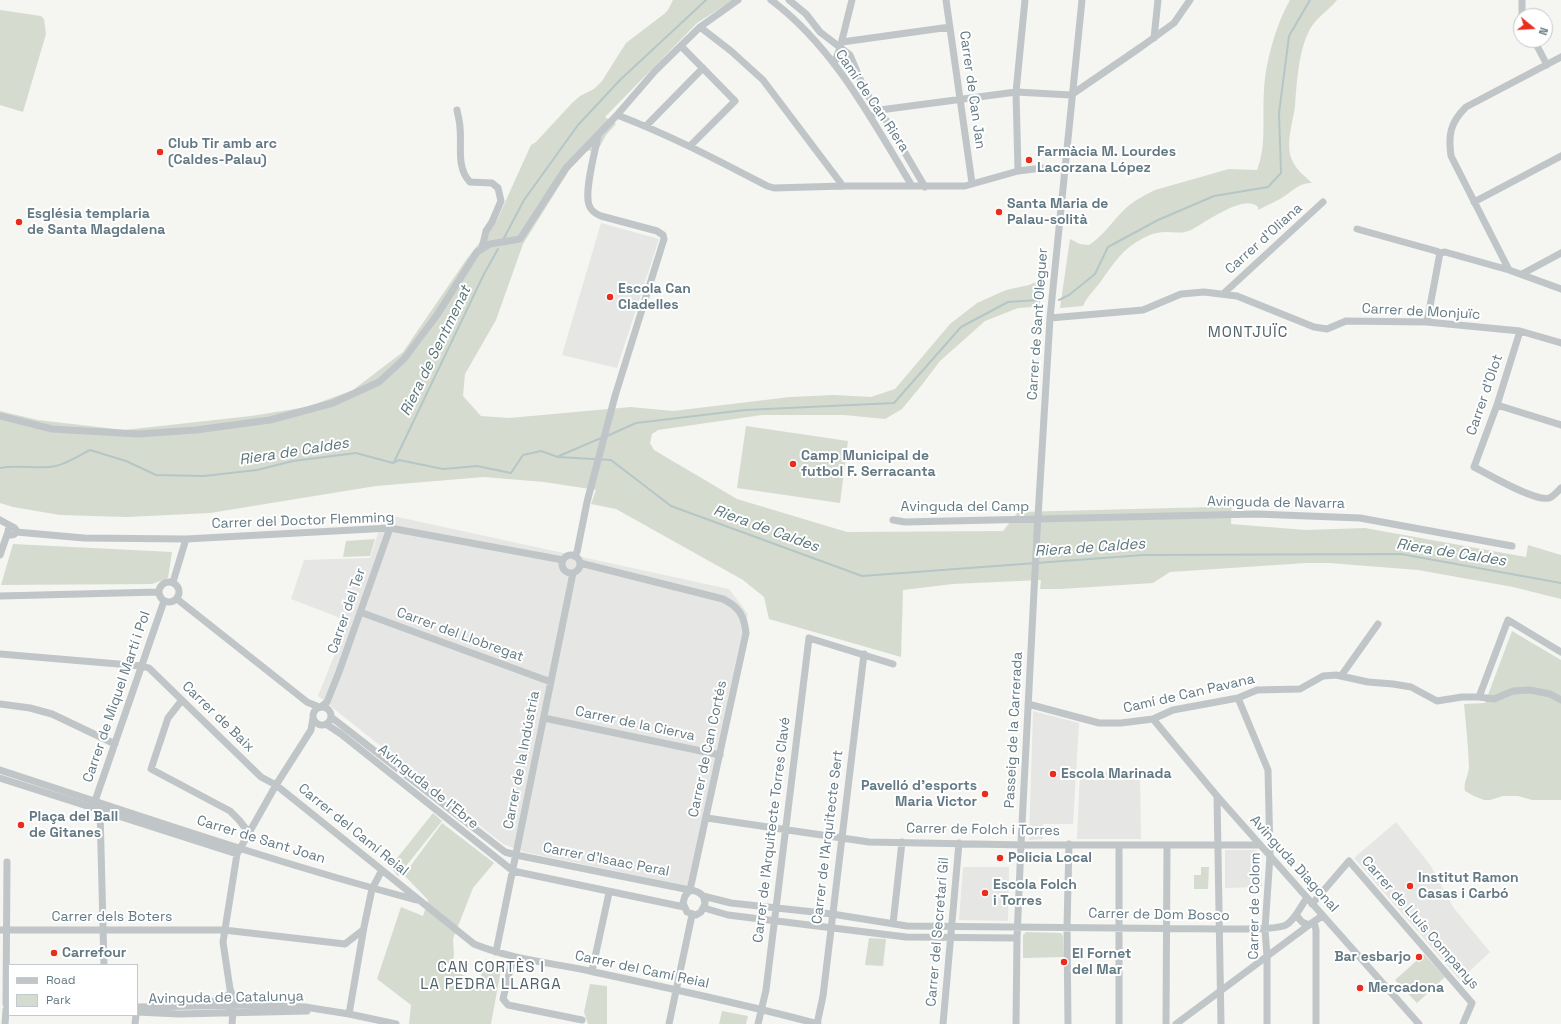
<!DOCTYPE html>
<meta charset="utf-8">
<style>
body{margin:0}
#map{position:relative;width:1561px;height:1024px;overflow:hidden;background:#f5f5f1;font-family:"Space Grotesk",sans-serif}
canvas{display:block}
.legend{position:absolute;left:8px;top:964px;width:130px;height:52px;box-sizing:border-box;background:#fff;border:1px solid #c1cace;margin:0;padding:5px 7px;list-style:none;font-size:12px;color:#637a84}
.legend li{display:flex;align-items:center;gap:8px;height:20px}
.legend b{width:20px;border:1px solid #c1cace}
.north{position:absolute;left:1513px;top:8px;width:40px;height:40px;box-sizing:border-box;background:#fff;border:1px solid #c1cace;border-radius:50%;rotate:108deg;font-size:11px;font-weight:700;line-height:16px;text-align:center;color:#637a84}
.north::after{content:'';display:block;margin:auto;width:14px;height:18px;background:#eb2b1c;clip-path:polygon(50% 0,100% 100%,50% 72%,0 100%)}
</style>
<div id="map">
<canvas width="1561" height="1024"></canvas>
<ul class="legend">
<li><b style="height:5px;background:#c0c5c8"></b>Road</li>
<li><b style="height:11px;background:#d6dbd0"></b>Park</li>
</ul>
<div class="north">N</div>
</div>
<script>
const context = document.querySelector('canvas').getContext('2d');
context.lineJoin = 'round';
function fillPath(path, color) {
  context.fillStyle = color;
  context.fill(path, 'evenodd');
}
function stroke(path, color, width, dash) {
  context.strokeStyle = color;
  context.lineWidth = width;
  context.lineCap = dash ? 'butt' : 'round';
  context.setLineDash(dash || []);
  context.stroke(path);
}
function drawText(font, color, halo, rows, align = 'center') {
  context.font = font + ' "Space Grotesk",sans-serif';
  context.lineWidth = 4;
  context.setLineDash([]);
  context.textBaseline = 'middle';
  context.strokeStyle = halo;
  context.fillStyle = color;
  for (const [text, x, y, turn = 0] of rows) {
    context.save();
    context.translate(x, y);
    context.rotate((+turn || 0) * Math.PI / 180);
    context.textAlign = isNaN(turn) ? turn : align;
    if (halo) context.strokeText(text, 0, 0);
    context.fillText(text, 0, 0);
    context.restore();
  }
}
const built = new Path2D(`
 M601,223L659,239L617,368L562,355Z
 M384,514L729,589L748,614L688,886L524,852L503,844L318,696L348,621L291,599L304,560L370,558Z
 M1033,711L1079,723L1073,824H1043V839L1029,840Z
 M1080,770L1140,774L1141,839H1077Z
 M1396,822L1431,866L1453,907L1490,952L1460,980L1354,858Z
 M1225,850H1256L1261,857L1262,887L1225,888Z
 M963,867H1009L1008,921L959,920Z`);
const green = new Path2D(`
 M673,0H733L697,23L605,117L616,124L606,135L598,150L587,151L570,169L523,244L496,320L465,374L463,396L481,416L509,418L631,407L673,411L790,397L834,395L871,397L895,389L950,324L977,303L1006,290L1029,285L1043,279L1039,310L1033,307L1018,308L985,321L940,361L921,386L902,409L885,419L844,415H762L658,430L652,434L650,443L654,450L737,499L847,532L1003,531L1018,512L1213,507L1232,499L1231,524L1306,530L1365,528L1526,557L1528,545L1561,555V599L1513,587L1418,570L1329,563H1306L1170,572L1153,583L1061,589H1040L1041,580L953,584L903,590L901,657L769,619L764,597L743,580L616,509L591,504L596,490L544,482L484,477L376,486L210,513L127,517L60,515L13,507L0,503V411L38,420L124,430L251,416L307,407L353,390L403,352L466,260L497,220L531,145L536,142L572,103L580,96L594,89L602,81L626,43L664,14L668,10Z
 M1290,0H1337C1329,10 1317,17 1310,29C1298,52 1297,82 1295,106C1293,123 1285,144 1292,160C1296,170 1305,176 1312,183C1300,183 1296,188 1286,195C1278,201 1267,205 1258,210V207C1245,193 1206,222 1193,229C1181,236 1169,230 1157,233C1150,234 1141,239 1135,243C1119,253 1110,269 1099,284C1093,291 1087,297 1083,306L1060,308L1070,239L1080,244L1089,245C1102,237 1111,223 1122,212C1131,202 1143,196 1155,190L1229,169L1257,170C1267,145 1262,118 1264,91C1265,64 1276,24 1290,0Z
 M0,10L41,16L44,19L46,34L23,112L0,105Z
 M746,426L848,441L840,503L737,488Z
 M375,539L370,556L343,557L346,541Z
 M13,544L172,552L168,578L152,584L1,585Z
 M1512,631L1561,660V800H1532L1518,796H1503L1490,800H1484L1474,796L1465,791C1463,782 1469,775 1469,766C1468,745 1466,725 1464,704L1485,703Z
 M433,813L442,821L398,876L390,867Z
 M442,823L494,863L473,888L453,939L454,955L452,965L453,970C461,974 470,980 480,979L486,959L502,964L491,1024H409L411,1005L377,979L401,907L423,916L428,900L404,875Z
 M1201,867H1209L1208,889H1194V875H1201Z
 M1026,932L1061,933L1063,936L1064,957L1023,958V935Z
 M869,938L886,939L883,966L865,965Z
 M1424,954L1445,977L1417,1003L1395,980Z
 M590,984L607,986V1024H588L584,1012Z
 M722,1011L748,1016L746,1024H719Z`);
const stream = new Path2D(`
 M504,238L524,200L578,125L620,80L706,0
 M1059,300L1069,295L1095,274L1108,247L1158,220L1214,196L1268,187L1281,173L1279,113L1289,36L1310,0
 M607,436L636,423L745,410L894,403L961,327L1008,302L1038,300
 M559,456L601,438
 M394,462L484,274L498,249
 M0,468C18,464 38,470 56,466C68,463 80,455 90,450L126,461L156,475L204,476L257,470L293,461L356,453L393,463L399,460L443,469L477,466L511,473L523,455L541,451L558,457L611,460L671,506L862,576L1143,555L1401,554L1561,583`);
const minor = new Path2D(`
 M771,0C834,47 872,120 912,186
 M789,0L806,14L820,32L850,55L861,81L870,99L880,110L925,187
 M946,0L972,183
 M1522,0V16
 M700,27L731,51L763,80L843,186
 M1154,38L1158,0
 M1534,40L1547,65
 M842,42L950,27
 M681,46L735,101L690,146
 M1561,57L1466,107C1450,123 1448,135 1451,156L1509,270L1561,289
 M834,64L840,48L852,0
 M1071,95L1141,47L1174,23L1190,0
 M457,110C458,116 460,122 460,128C462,146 456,168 470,182L492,183L498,188L501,201L492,222L486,231L482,248
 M617,115C670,135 717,160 767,186L774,188L843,186H965L1018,171L1042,168L1064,170
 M870,117L880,110L1016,92L1071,95
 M646,126L703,68
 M1018,171L1016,92L1025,0
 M1474,202L1561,156
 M1357,229L1436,251L1440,253
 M1522,274L1561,253
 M1223,294L1323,202
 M1050,318L1143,310L1181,294L1204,292L1237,296L1314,327L1327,329L1346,321L1427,322L1520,331L1561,343
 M1427,322L1440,253L1445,252L1509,270
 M1520,331L1497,405L1474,467C1488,474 1535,502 1549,498C1553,497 1558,491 1561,488
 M1497,405L1561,425
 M0,416L52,429L138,434L196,430L270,420L333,403L379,382L404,359L437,315L477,252L490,244L520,239L566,168L617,115L655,71L700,27L738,0
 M0,520L13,527
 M893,520L905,522L1256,514L1360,518L1512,546
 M8 531a4 4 0 1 1 8 0a4 4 0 1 1-8 0Z
 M16,532L84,538L186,539L390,528L563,560
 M0,555L8,532
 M562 564a9 9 0 1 1 18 0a9 9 0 1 1-18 0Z
 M574,556L577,552L587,502L615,396L664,239L663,235L657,231L601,216C596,214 591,211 589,205C584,191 595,152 598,136
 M580,563L723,599C739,607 744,615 746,633L690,890
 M159 592a10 10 0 1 1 20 0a10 10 0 1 1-20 0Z
 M173,582L186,539
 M0,596L159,592
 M177,599L307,702L319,707
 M360,612L551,682
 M0,654L142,666L149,668L261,777L276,785L474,944C513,960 554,963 594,972C669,988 744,1004 818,1024
 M1341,676L1378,624
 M1479,697L1508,620L1561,652
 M1238,698L1268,770L1270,855L1265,929L1267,956V1024
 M182,700L168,718L151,769L230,811L239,820L249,833
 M0,704L30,708L52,714L115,744
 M1028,704L1099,723H1121L1153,719L1173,710L1238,698L1257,690L1300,689L1323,676L1336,675L1368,682L1393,684L1411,687L1437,701L1462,697H1479L1494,699L1513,691L1530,690L1550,694L1561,700
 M322,706L327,702L339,672L390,528
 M313 716a9 9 0 1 1 18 0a9 9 0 1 1-18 0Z
 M331,717L505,852L516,855L695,891C702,893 705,897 705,904L701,912L696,915L687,912L683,903L685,896L690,890
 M544,718L720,755
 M1153,719L1217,796L1419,1024
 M326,724L341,734L513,871L684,907
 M0,770C138,815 276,863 417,900
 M0,778L237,854
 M1217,796L1221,1024
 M707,818L869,842L1025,845H1260
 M703,896L731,903L832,914L907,926L1219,929C1231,929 1278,930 1286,925C1295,920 1300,907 1307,898
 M1312,904L1349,861L1472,1003L1463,1024
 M704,908L728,915L906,937L1017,938
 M1296,915L1302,922L1309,925L1322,916
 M1314,922L1316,930V1024
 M893,924L902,842
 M0,930H224L345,944L363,930
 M496,952L573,573
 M513,957L503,999L508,1005L582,1020
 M104,965L100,810L95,801L164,601
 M592,971L609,893
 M208,1002L221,1000L229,994
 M6,1004L7,862
 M244,1005L238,1003L234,1000L230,989L223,942L237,854L276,785L311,730L313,718
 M137,1007L259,1005L305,1007L349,1014L396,1024
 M230,1010L233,1012L232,1024
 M137,1012L179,1014L307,1011
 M349,1014L364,927L372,889L382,870
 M5,1024L6,1010
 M135,1024L136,1015
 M669,1024L692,915
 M758,1024L766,990L809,638L893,664
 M817,1024L823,996L864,654
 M943,1024L959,843
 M1016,1024L1017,938L1021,844L1037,533L1050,318L1082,0
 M1068,1024L1067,927L1069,844
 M1119,1024V845
 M1166,1024L1167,845
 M1176,1024L1309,925`);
const markers = [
 [160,152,4,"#eb2b1c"],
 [1029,160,4,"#eb2b1c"],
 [999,212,4,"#eb2b1c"],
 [19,222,4,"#eb2b1c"],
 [610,297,4,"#eb2b1c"],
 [793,464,4,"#eb2b1c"],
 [1053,774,4,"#eb2b1c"],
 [985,794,4,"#eb2b1c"],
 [21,825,4,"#eb2b1c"],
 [1000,858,4,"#eb2b1c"],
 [1410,886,4,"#eb2b1c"],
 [985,893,4,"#eb2b1c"],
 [54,953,4,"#eb2b1c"],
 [1419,957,4,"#eb2b1c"],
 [1064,962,4,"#eb2b1c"],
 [1360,988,4,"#eb2b1c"]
];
const streetNames = [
 ["Carrer de Can Jan",972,90,82],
 ["Camí de Can Riera",872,101,56],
 ["Carrer d'Oliana",1264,239,-42],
 ["Carrer de Monjuïc",1421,312,3],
 ["Carrer de Sant Oleguer",1038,324,-86],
 ["Carrer d'Olot",1485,395,-71],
 ["Avinguda de Navarra",1276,503,1],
 ["Avinguda del Camp",965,507],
 ["Carrer del Doctor Flemming",303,521,-2],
 ["Carrer del Ter",347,611,-71],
 ["Carrer del Llobregat",460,635,20],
 ["Camí de Can Pavana",1189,694,-13],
 ["Carrer de Miquel Martí i Pol",117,697,-71],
 ["Carrer de Baix",218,717,44],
 ["Carrer de la Cierva",635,724,12],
 ["Passeig de la Carrerada",1014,730,-87],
 ["Carrer de Can Cortés",708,749,-78],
 ["Carrer de la Indústria",522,760,-79],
 ["Avinguda de l'Ebre",428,787,39],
 ["Carrer del Camí Reial",353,830,39],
 ["Carrer de l'Arquitecte Torres Clavé",772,830,-83],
 ["Carrer de Folch i Torres",983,830,1],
 ["Carrer de l'Arquitecte Sert",828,837,-83],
 ["Carrer de Sant Joan",261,840,17],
 ["Carrer d'Isaac Peral",606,860,11],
 ["Avinguda Diagonal",1294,864,48],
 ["Carrer de Colom",1255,906,-89],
 ["Carrer de Dom Bosco",1159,915,1],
 ["Carrer dels Boters",112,917],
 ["Carrer de Lluís Companys",1420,923,49],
 ["Carrer del Secretari Gil",938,932,-85],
 ["Carrer del Camí Reial",642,970,12],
 ["Avinguda de Catalunya",226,998,-1]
];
const poiNames = [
 ["Club Tir amb arc",168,144],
 ["(Caldes-Palau)",168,160],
 ["Farmàcia M. Lourdes",1037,152],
 ["Lacorzana López",1037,168],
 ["Santa Maria de",1007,204],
 ["Palau-solità",1007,220],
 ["Església templaria",27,214],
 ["de Santa Magdalena",27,230],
 ["Escola Can",618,289],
 ["Cladelles",618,305],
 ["Camp Municipal de",801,456],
 ["futbol F. Serracanta",801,472],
 ["Escola Marinada",1061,774],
 ["Pavelló d'esports",977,786,"right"],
 ["Maria Victor",977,802,"right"],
 ["Plaça del Ball",29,817],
 ["de Gitanes",29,833],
 ["Policia Local",1008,858],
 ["Institut Ramon",1418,878],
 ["Casas i Carbó",1418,894],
 ["Escola Folch",993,885],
 ["i Torres",993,901],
 ["Carrefour",62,953],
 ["El Fornet",1072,954],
 ["del Mar",1072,970],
 ["Bar esbarjo",1411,957,"right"],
 ["Mercadona",1368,988]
];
const neighbourhoodNames = [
 ["MONTJUÏC",1248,333],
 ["CAN CORTÈS I",491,968],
 ["LA PEDRA LLARGA",491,985]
];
const waterNames = [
 ["Riera de Sentmenat",436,351,-64],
 ["Riera de Caldes",294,452,-9],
 ["Riera de Caldes",766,529,20],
 ["Riera de Caldes",1090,548,-4],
 ["Riera de Caldes",1451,553,9]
];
fillPath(built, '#e6e6e5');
fillPath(green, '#d6dbd0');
stroke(stream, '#b5c6c7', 2);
stroke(minor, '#c0c5c8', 7);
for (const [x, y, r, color] of markers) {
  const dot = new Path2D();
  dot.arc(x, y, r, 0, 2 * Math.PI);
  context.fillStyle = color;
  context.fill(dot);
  stroke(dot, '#fff', 1.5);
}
drawText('14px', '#637a84', '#fff', streetNames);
drawText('bold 14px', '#637a84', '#fff', poiNames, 'left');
context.letterSpacing = '1px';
drawText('15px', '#516269', '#fff', neighbourhoodNames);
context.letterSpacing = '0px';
drawText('italic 15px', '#5a767a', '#fff', waterNames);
</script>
